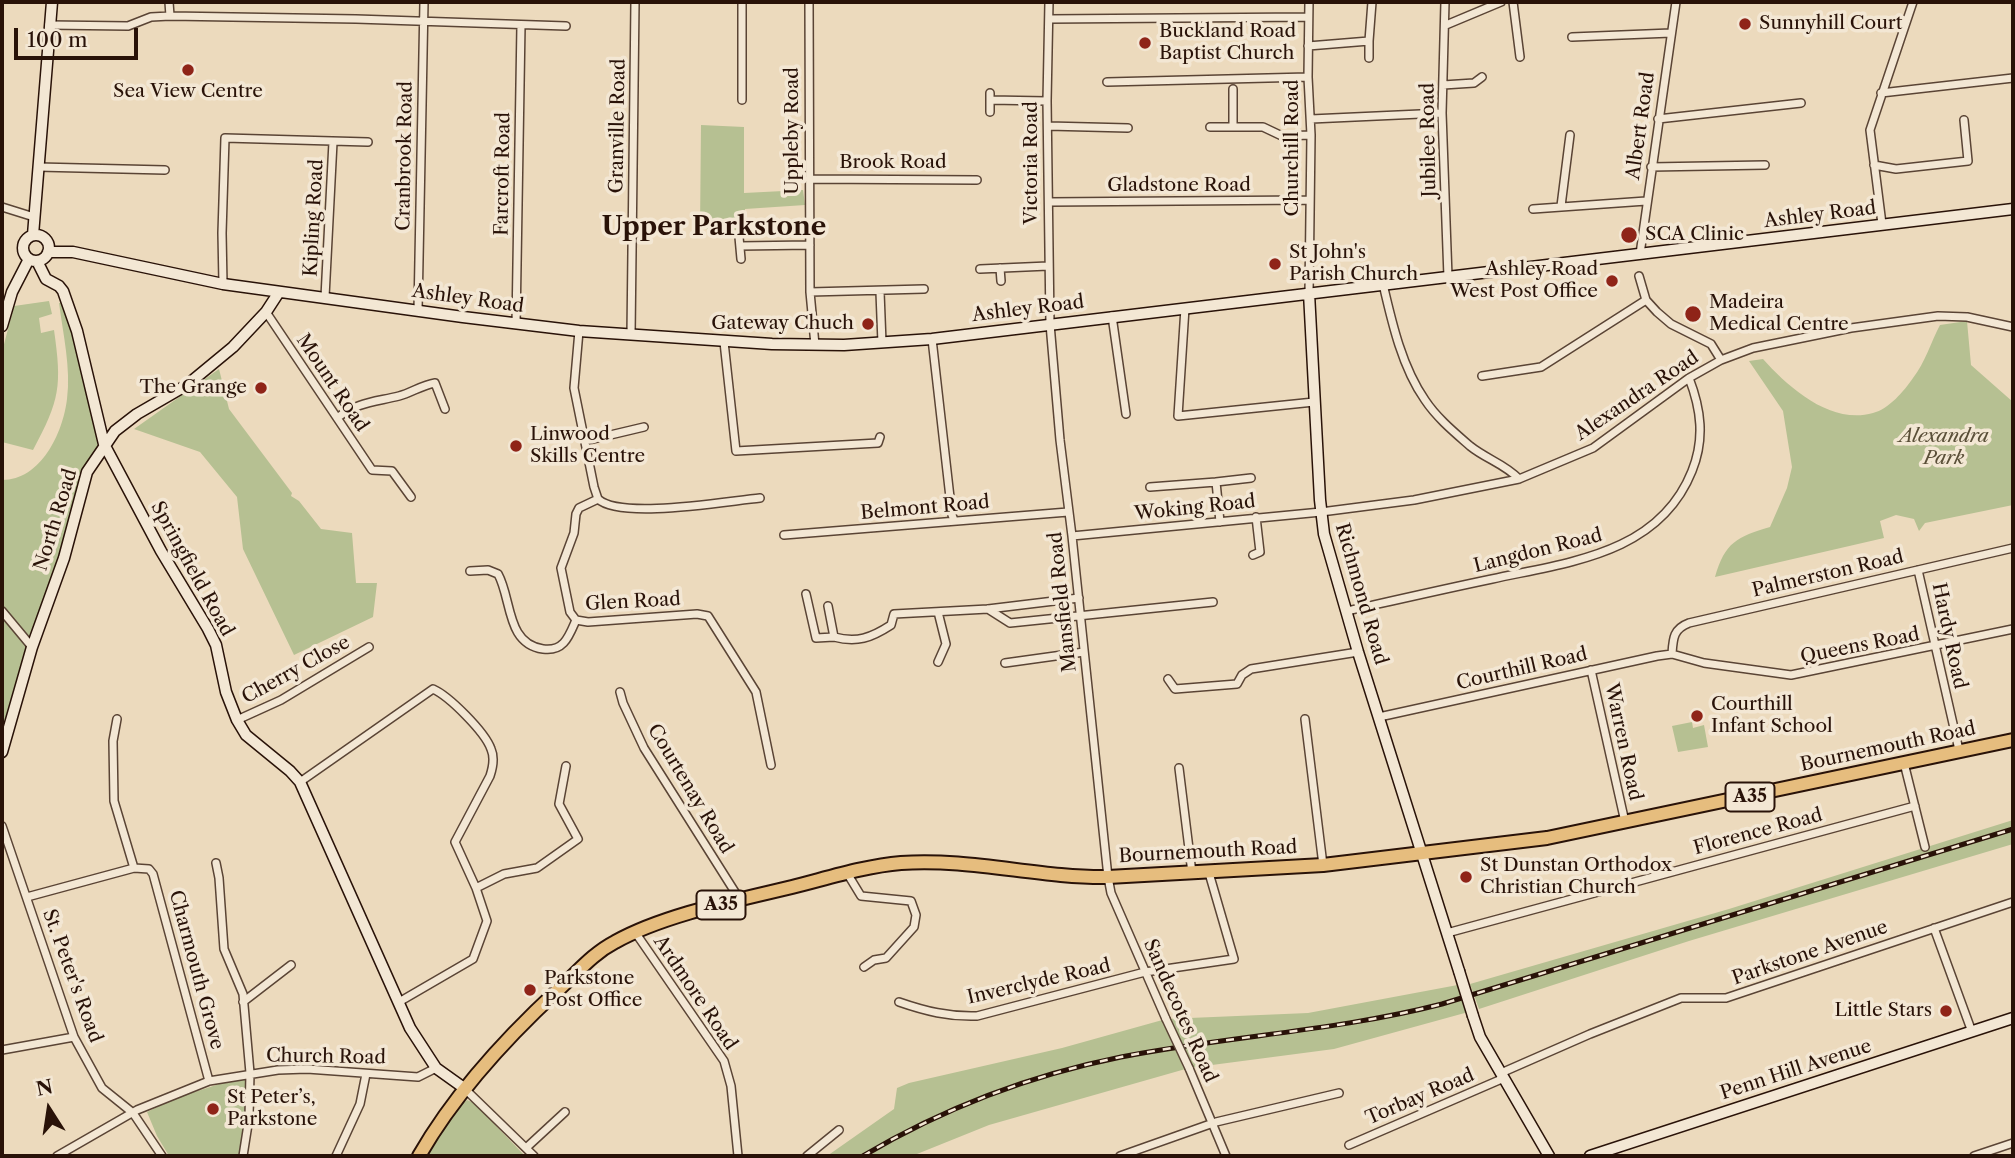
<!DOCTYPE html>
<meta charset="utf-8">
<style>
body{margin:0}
#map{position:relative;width:2015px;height:1158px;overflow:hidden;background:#ecdabd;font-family:"Libre Caslon Text",serif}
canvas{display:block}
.frame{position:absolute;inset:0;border:4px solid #291208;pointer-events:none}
.north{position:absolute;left:14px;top:1074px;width:70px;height:70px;-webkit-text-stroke:5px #f3e7d4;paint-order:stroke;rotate:348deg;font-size:19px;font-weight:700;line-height:28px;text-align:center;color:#291208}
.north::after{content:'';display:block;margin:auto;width:24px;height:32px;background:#291208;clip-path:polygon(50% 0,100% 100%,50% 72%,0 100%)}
.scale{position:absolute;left:14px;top:28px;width:124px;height:32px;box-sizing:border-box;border:4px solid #291208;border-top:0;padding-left:9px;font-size:21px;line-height:24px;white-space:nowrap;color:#291208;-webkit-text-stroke:5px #f3e7d4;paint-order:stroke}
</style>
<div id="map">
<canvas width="2015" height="1158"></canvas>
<div class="frame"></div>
<div class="north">N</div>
<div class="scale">100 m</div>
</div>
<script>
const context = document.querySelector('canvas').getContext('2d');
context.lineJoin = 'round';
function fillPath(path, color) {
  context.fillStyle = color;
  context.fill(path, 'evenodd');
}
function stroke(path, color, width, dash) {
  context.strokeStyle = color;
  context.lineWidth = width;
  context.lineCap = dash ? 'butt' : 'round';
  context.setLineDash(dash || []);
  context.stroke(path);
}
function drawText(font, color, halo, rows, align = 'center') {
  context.font = font + ' "Libre Caslon Text",serif';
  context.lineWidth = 7;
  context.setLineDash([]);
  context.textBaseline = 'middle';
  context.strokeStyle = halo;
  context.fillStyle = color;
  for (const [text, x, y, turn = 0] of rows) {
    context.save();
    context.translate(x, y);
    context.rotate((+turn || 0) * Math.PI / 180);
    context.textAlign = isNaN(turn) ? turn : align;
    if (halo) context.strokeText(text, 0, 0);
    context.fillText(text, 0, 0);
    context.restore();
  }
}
const green = new Path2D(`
 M701,125L744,127V193L803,190L805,205L745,209L744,230L700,229Z
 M49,301L52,314L39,318L41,333L54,330C62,386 60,400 33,450L2,442V352L14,306Z
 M67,302L104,444L87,472L2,749V480C41,480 63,433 67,399C71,368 63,334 59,303Z
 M1967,321L1971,365L2013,402V505L1925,523L1919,531L1914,519L1896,515L1880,521L1884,538L1715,577C1725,542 1737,537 1770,527L1787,488L1792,467L1783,411L1749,361L1763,359C1789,388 1831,425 1873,413C1889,409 1904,391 1913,378C1925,363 1931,342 1940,325Z
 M219,369L229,409L292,493L291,496L299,501L321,529L352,533L356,583H377L373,617L294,655L243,549L237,497L200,452L134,429Z
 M1692,722L1693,728L1704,725L1708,747L1678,752L1672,726Z
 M2013,820V844L1689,941L1479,1009L1470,984L1729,909Z
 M1463,984L1472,1011L1334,1049L1189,1068L989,1125L912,1156H827L894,1109L897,1088L909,1083L1062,1048L1166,1019L1308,1013Z
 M241,1077L246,1078V1123L239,1156H169L157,1136L147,1112L176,1098Z
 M467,1100L474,1103L525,1156H427L458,1107Z`);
const street = new Path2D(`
 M169,2L170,16
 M742,2V100
 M809,2L810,292L815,345
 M1049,2L1047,101L1050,324L1060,440L1072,536L1108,877L1111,893L1166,1019
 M1309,2L1308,77L1311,135L1309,293
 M1445,2L1442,113L1448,277
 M1513,2L1520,57
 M1049,19L1308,17
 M49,25L128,26L151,17L170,16L356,19L566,26
 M1446,25L1501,2
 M1572,37L1671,33
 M1369,41V58
 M1308,46L1369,41L1372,2
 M1107,82L1308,77
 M1443,85L1474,83L1482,77
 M1233,89V127
 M990,93V112
 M1881,93L2013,78
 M990,100L1047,101
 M1311,119L1442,113
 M1658,119L1801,103
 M1048,126L1128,128
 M1210,127H1263L1282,136L1311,135
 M1874,165L1896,169L1968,161L1964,120
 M38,167L165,170
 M1651,167L1765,165
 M809,179L977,180
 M1049,202L1309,200
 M1561,206L1570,135
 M2,207L34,217
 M1533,209L1646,201
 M1882,224L1870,130L1913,2
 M739,237L741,259
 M740,246L810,245
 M1640,254L1676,2
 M1000,268L1001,281
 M980,269L1048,266
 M1639,276L1646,300L1657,312L1671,324L1711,344L1721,360
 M223,284L222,233L225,138L368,142
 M1383,284C1392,323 1402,367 1425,400C1437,418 1454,432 1470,446C1486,459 1505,464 1519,479
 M810,292L924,289
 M880,292L882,343
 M325,297L333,142
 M1185,308L1178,416L1314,402
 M418,310L424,2
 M266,312L372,470L392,471L411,497
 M1112,316L1126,414
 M516,324L521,25
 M579,331L574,388L594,487L598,499C621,520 727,501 760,498
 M631,335L635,2
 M932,339L952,515L954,520
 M724,342L736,451L878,443L880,437
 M1482,376L1541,367L1646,300
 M337,418C357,402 375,402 399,396C411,393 422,385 435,383L445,409
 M585,441L644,427
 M1216,482L1251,478
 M1150,487L1216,482L1220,522
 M598,499L579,508L576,514L574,533L561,568L570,612L576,620L588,622L697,614L708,616L756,692L771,765
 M784,535L1068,512
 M1072,536L1321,512L1414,500L1519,479L1593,448L1689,378L1721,360L1753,348L1851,328L1938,316L1967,317L2013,327
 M1253,555L1260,552L1256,517
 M1918,570L1959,750
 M470,571L488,570L498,574C512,599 506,644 543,649C564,652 569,636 576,620
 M806,594L816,638L834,637L828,606
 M988,609L1010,623L1213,602
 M2,611L32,647
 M1347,611C1396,600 1444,589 1492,579C1569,562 1659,554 1692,471C1705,439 1701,409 1689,378
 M938,612L946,644L938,662
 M834,637C857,643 871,638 891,625L894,614L988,609L1079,598
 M1672,654C1673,639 1673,629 1689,623L2013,548
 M1005,663L1084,652
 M1591,670L1625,822
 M1168,679L1175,689L1237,684L1242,675L1251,669L1358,652
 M620,692L623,703L644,748L740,900
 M1379,717L1657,656L1672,654L1704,663L1791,675L2013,629
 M117,719L113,741L114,801L134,868
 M1305,719L1323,865
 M237,720L281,700L369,647
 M1904,763L1925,847
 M1179,768L1192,873
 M300,782L433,689C449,696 485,732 491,749C495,758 493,767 490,776L455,842L476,888L487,921L473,959L399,1002
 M2,826L74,1037L102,1088L133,1113L162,1156
 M216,863L219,878L224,949L243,994L250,1073L249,1118L243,1156
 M847,873L861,896L911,901L916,915L914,927L886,958L874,960L864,967
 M476,888L504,874L537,868L578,839L559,804L566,766
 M27,897L134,868L149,869L153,874L209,1081
 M1934,928L1972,1032
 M635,932L724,1061L731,1086L738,1156
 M1447,933L1915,806
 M243,1002L291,965
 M899,1002C925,1011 949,1017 977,1016L1145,972L1234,959L1209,873
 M2,1050L74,1037
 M1189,1068L1226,1156
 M1501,1073L1590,1034L1681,998H1726L2013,902
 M464,1088L534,1156
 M1349,1145L1504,1078
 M526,1148L565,1112
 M57,1156L137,1110L209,1081L278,1070L307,1069L418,1077L436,1068
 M336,1156L360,1104L366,1074
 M807,1156L839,1130
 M1120,1156L1216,1122L1339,1093
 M1974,1156L2013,1143`);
const secondary = new Path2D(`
 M33,235L52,2
 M23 248a13 13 0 1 1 26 0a13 13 0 1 1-26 0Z
 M48,252H73L223,284L463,317L579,331L772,344L844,345L932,339L2013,209
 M37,261L46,279L59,286L63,291L77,331L104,444L161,551L208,629L216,645L226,692L237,720L246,735L290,771L300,782L410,1028L436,1068L464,1088
 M1309,293L1320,500L1324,534L1358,652L1459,971
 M2,326L12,292L29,259
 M2,752L32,647L64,558L87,472L115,431L137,414L187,385L233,347L266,312L279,292
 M1473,1016L1480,1037L1549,1156
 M1590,1156L2013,1018`);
const highway = new Path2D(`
 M419,1156C455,1093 505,1039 558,990C577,973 592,954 615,942C663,915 738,900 792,887C828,878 865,866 901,863C971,858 1039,878 1108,877L1323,865L1547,838L2013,740`);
const rail = new Path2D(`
 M863,1156C942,1109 1031,1075 1121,1057C1228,1036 1337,1031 1442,1004L2013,829`);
const streetBridge = new Path2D(`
 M1166,1019L1189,1068`);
const secondaryBridge = new Path2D(`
 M1459,971L1473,1016`);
const markers = [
 [1745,24,7,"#8f2418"],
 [1145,43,7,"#8f2418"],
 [188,70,7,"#8f2418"],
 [1629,235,9,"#8f2418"],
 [1275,264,7,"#8f2418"],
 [1612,281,7,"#8f2418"],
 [1693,314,9,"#8f2418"],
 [868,324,7,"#8f2418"],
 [261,388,7,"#8f2418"],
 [516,446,7,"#8f2418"],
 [1697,716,7,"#8f2418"],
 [1466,877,7,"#8f2418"],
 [530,990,7,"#8f2418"],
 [1946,1011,7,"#8f2418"],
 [213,1109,7,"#8f2418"]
];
const shields = [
 [1750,797,49],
 [721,905,49]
];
const shieldNames = [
 ["A35",1750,797],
 ["A35",721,905]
];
const poiNames = [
 ["Sunnyhill Court",1759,24],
 ["Buckland Road",1159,32],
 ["Baptist Church",1159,54],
 ["Sea View Centre",188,92,"center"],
 ["SCA Clinic",1645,235],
 ["St John's",1289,253],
 ["Parish Church",1289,275],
 ["Ashley Road",1598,270,"right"],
 ["West Post Office",1598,292,"right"],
 ["Madeira",1709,303],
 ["Medical Centre",1709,325],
 ["Gateway Chuch",854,324,"right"],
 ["The Grange",247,388,"right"],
 ["Linwood",530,435],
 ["Skills Centre",530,457],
 ["Courthill",1711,705],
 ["Infant School",1711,727],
 ["St Dunstan Orthodox",1480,866],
 ["Christian Church",1480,888],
 ["Parkstone",544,979],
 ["Post Office",544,1001],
 ["Little Stars",1932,1011,"right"],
 ["St Peter’s,",227,1098],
 ["Parkstone",227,1120]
];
const streetNames = [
 ["Granville Road",618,126,-89],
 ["Albert Road",1641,126,-82],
 ["Uppleby Road",793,131,-90],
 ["Jubilee Road",1429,140,-91],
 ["Churchill Road",1293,148,-90],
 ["Cranbrook Road",405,156,-89],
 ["Brook Road",893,163],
 ["Victoria Road",1032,163,-90],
 ["Farcroft Road",503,174,-89],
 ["Gladstone Road",1179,186],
 ["Ashley Road",1820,215,-7],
 ["Kipling Road",314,218,-87],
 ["Ashley Road",468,299,8],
 ["Ashley Road",1028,309,-7],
 ["Mount Road",332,383,56],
 ["Alexandra Road",1637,396,-34],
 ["Belmont Road",925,508,-5],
 ["Woking Road",1195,508,-6],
 ["North Road",56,520,-73],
 ["Langdon Road",1538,551,-14],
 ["Springfield Road",192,569,61],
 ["Palmerston Road",1828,574,-13],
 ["Richmond Road",1361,594,74],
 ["Glen Road",633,602,-3],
 ["Mansfield Road",1063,602,-96],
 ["Hardy Road",1949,636,78],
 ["Queens Road",1860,646,-11],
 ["Courthill Road",1522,669,-13],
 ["Cherry Close",296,670,-29],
 ["Warren Road",1623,742,78],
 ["Bournemouth Road",1888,747,-12],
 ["Courtenay Road",690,789,59],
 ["Florence Road",1758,832,-15],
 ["Bournemouth Road",1208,852,-3],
 ["Parkstone Avenue",1810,953,-19],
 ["Charmouth Grove",196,970,75],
 ["St. Peter's Road",72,976,70],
 ["Inverclyde Road",1039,982,-13],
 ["Ardmore Road",695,993,56],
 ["Sandecotes Road",1180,1011,66],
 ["Church Road",326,1057,1],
 ["Penn Hill Avenue",1796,1070,-18],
 ["Torbay Road",1420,1097,-23]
];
const parkNames = [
 ["Alexandra",1944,437],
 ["Park",1944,459]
];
const districtNames = [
 ["Upper Parkstone",714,227]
];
fillPath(green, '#b6c092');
stroke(street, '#5a4435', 10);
stroke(secondary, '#291208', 13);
stroke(highway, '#291208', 16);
stroke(street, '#f3e7d4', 7);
stroke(secondary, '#f3e7d4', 10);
stroke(highway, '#e6bd7e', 12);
stroke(rail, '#291208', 5);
stroke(rail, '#f3e7d4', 2.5, [8]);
stroke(streetBridge, '#5a4435', 10, []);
stroke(secondaryBridge, '#291208', 13, []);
stroke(streetBridge, '#f3e7d4', 7);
stroke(secondaryBridge, '#f3e7d4', 10);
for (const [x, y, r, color] of markers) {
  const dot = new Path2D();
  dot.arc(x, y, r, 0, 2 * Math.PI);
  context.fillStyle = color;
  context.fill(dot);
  stroke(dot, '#f3e7d4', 2.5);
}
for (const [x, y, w] of shields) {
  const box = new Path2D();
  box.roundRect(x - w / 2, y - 14.5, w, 29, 5);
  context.fillStyle = '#f3e7d4';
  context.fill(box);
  stroke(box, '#291208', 2);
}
drawText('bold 18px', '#291208', null, shieldNames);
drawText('19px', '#291208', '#f3e7d4', poiNames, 'left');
drawText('19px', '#291208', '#f3e7d4', streetNames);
drawText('italic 19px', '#5a4f38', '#f3e7d4', parkNames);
drawText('bold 26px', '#291208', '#f3e7d4', districtNames);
</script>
